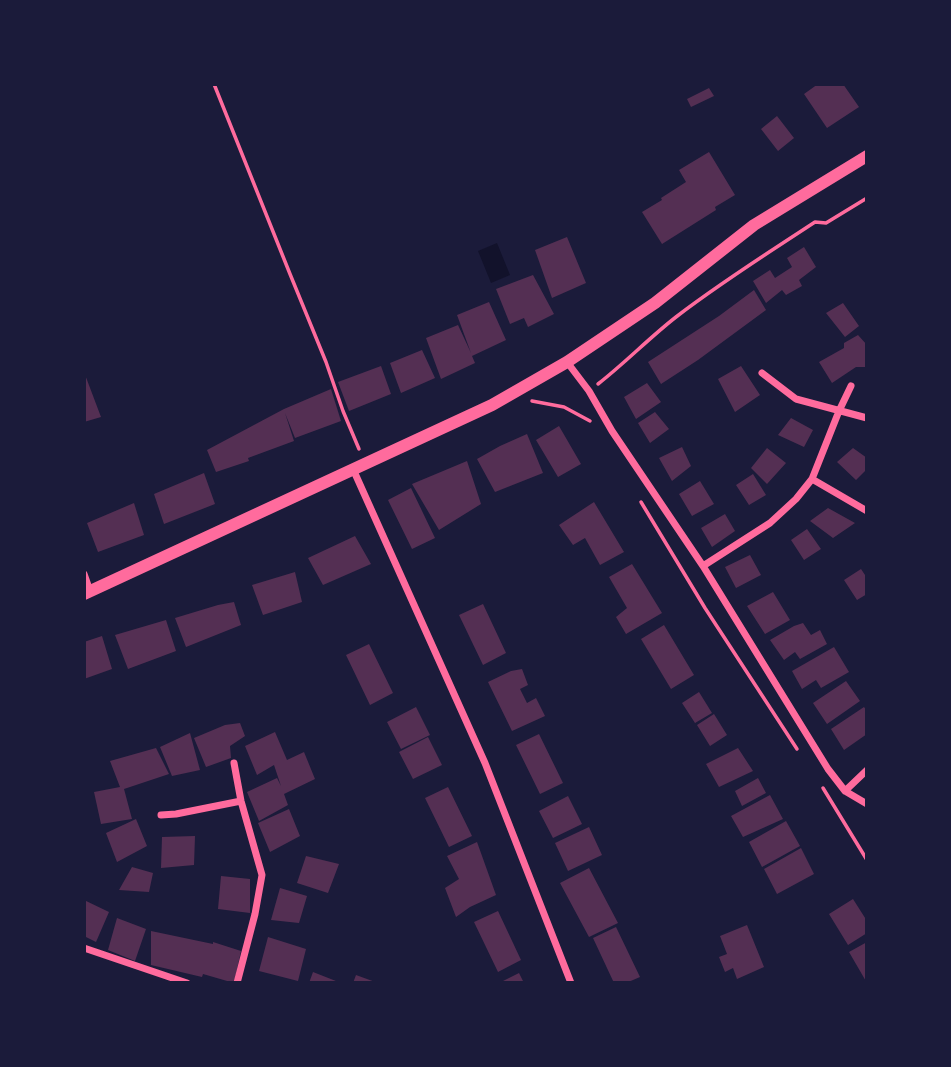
<!DOCTYPE html>
<style>
body{margin:0}
#map{position:relative;width:951px;height:1067px;overflow:hidden;background:#1b1b3a;font-family:Spectral,serif}
canvas{display:block}
.frame{position:absolute;inset:0;border:86px solid #1b1b3a;pointer-events:none}
</style>
<div id="map">
<canvas width="951" height="1067"></canvas>
<div class="frame"></div>
</div>
<script>
const context = document.querySelector('canvas').getContext('2d');
context.lineJoin = 'round';
function fillPath(path, color) {
  context.fillStyle = color;
  context.fill(path, 'evenodd');
}
function stroke(path, color, width, dash) {
  context.strokeStyle = color;
  context.lineWidth = width;
  context.lineCap = dash ? 'butt' : 'round';
  context.setLineDash(dash || []);
  context.stroke(path);
}
const water = new Path2D(`
 M497,243L510,275L491,283L478,251Z`);
const building = new Path2D(`
 M818,84H843L859,107L827,128L804,94Z
 M709,88L714,96L691,107L687,99Z
 M777,116L794,138L778,151L761,129Z
 M709,152L735,195L715,207L716,210L662,244L642,212L662,200L661,198L686,182L679,170Z
 M567,237L586,283L552,298L535,250Z
 M804,247L816,267L799,280L802,286L786,295L782,290L766,303L753,281L770,270L775,278L792,267L787,258Z
 M533,275L554,314L528,327L524,318L510,324L496,289Z
 M754,290L766,310L698,360L661,384L648,362L719,316Z
 M489,302L506,340L472,356L475,363L441,379L426,338L458,325L471,353L457,315Z
 M843,303L859,326L845,337L826,313Z
 M858,335L867,345V365L865,367H856L832,383L819,362L844,348V343Z
 M422,350L435,378L401,393L390,363Z
 M381,366L391,394L349,411L338,382Z
 M741,366L760,395L735,412L718,379Z
 M84,372L101,417L84,422Z
 M647,383L661,402L636,419L624,397Z
 M331,389L341,421L295,438L285,413L294,441L248,458L249,461L216,472L207,450L284,409Z
 M655,412L669,429L650,443L638,423Z
 M791,418L813,430L804,447L778,435Z
 M559,426L581,464L558,477L536,440Z
 M527,434L543,473L495,492L477,459L500,446Z
 M682,447L691,466L672,481L659,458Z
 M767,448L786,463L767,484L751,468Z
 M853,448L867,458V469L856,480L837,462Z
 M467,461L481,504L439,530L412,484Z
 M204,473L215,504L164,524L154,494Z
 M753,474L766,495L749,505L736,485Z
 M700,481L714,504L692,516L679,494Z
 M411,488L435,538L412,549L388,500Z
 M594,502L624,552L600,565L585,538L573,545L559,525Z
 M134,503L144,535L98,552L87,523Z
 M828,508L855,523L833,538L810,521Z
 M725,514L735,531L712,547L701,528Z
 M807,529L821,549L804,560L791,540Z
 M355,536L371,564L323,585L308,558Z
 M750,555L761,575L736,588L725,567Z
 M632,564L662,613L626,634L616,617L627,608L609,577Z
 M861,569L867,578V594L857,600L844,580Z
 M295,572L302,602L263,615L252,585Z
 M773,592L790,620L765,634L747,606Z
 M234,602L241,625L186,647L175,618L218,605Z
 M483,604L506,653L483,665L459,615Z
 M166,620L176,651L128,669L115,635Z
 M803,623L811,635L820,630L827,644L800,659L795,652L784,660L770,640L794,626Z
 M664,625L694,675L671,689L641,639Z
 M102,636L112,669L84,679V642Z
 M369,644L393,693L370,705L346,655Z
 M834,647L849,672L821,688L816,680L802,689L792,671Z
 M522,669L528,685L520,689L527,703L536,698L545,716L512,731L488,682L511,671Z
 M846,681L860,701L827,724L813,703Z
 M699,692L712,713L695,723L682,703Z
 M416,707L430,735L401,749L387,722Z
 M864,707L867,711V734L844,750L831,729Z
 M714,714L727,735L710,746L697,725Z
 M240,723L245,736L230,746L231,758L206,767L194,738L225,725Z
 M275,732L287,760L304,752L315,779L284,794L288,805L259,821L247,792L277,778L281,786L274,765L257,775L245,746Z
 M190,733L200,770L172,776L160,747Z
 M539,734L563,783L540,794L516,745Z
 M428,737L442,765L413,779L399,752Z
 M156,748L169,774L124,789L132,819L101,824L94,792L120,787L110,761Z
 M738,748L753,771L719,787L706,764Z
 M758,778L766,793L742,806L735,791Z
 M448,787L472,836L449,847L425,798Z
 M770,795L783,819L743,837L731,816Z
 M568,796L582,824L553,838L539,811Z
 M289,809L300,836L270,852L258,823Z
 M136,819L147,846L117,862L106,833Z
 M786,821L800,846L762,867L749,842Z
 M589,827L602,855L568,871L555,843Z
 M195,836L194,865L161,868L162,837Z
 M477,842L496,895L470,907L456,917L445,888L459,879L447,856Z
 M801,848L814,874L777,894L764,869Z
 M306,856L339,864L328,893L297,883Z
 M132,867L153,873L149,892L119,890Z
 M589,868L618,923L589,937L560,883Z
 M221,876L250,879V913L218,909Z
 M280,888L307,896L299,923L271,920Z
 M853,899L867,921V933L848,945L829,914Z
 M84,900L109,912L96,942L84,936Z
 M498,911L521,960L498,972L474,922Z
 M117,918L146,929L135,961L108,950Z
 M747,925L764,967L737,979L733,968L725,972L719,957L727,954L720,936Z
 M616,927L640,977L626,983H614L593,938Z
 M151,931L213,944V942L241,951L234,983L203,974L202,977L151,965Z
 M268,937L306,949L298,981L259,971Z
 M867,942V983L849,952Z
 M313,972L341,983H309Z
 M519,973L524,983H499Z
 M356,975L378,983H353Z`);
const path = new Path2D(`
 M214,84L290,274L326,362L343,411L359,449
 M598,384C625,363 649,338 676,317C720,283 768,253 815,222L826,223L867,198
 M532,401L564,407L590,421
 M641,502L705,608L797,749
 M823,788L867,860`);
const minor = new Path2D(`
 M567,362L589,391L612,431L703,566L828,769L845,791L867,804
 M762,373L796,399L867,418
 M353,469L485,763L571,983
 M812,479L867,511
 M703,566L770,523L796,499L812,479L839,411L851,386
 M84,574L90,591
 M234,763L241,801L262,875L255,914L237,983
 M845,791L867,770
 M161,815L176,814L241,801
 M84,948L187,983`);
const tertiary = new Path2D(`
 M84,594L492,405L567,362L655,303L754,225L867,156`);
fillPath(water, '#12122b');
fillPath(building, '#542f53');
stroke(path, '#ff6b9d', 3.5);
stroke(minor, '#ff6b9d', 7);
stroke(tertiary, '#ff6b9d', 12);
</script>
